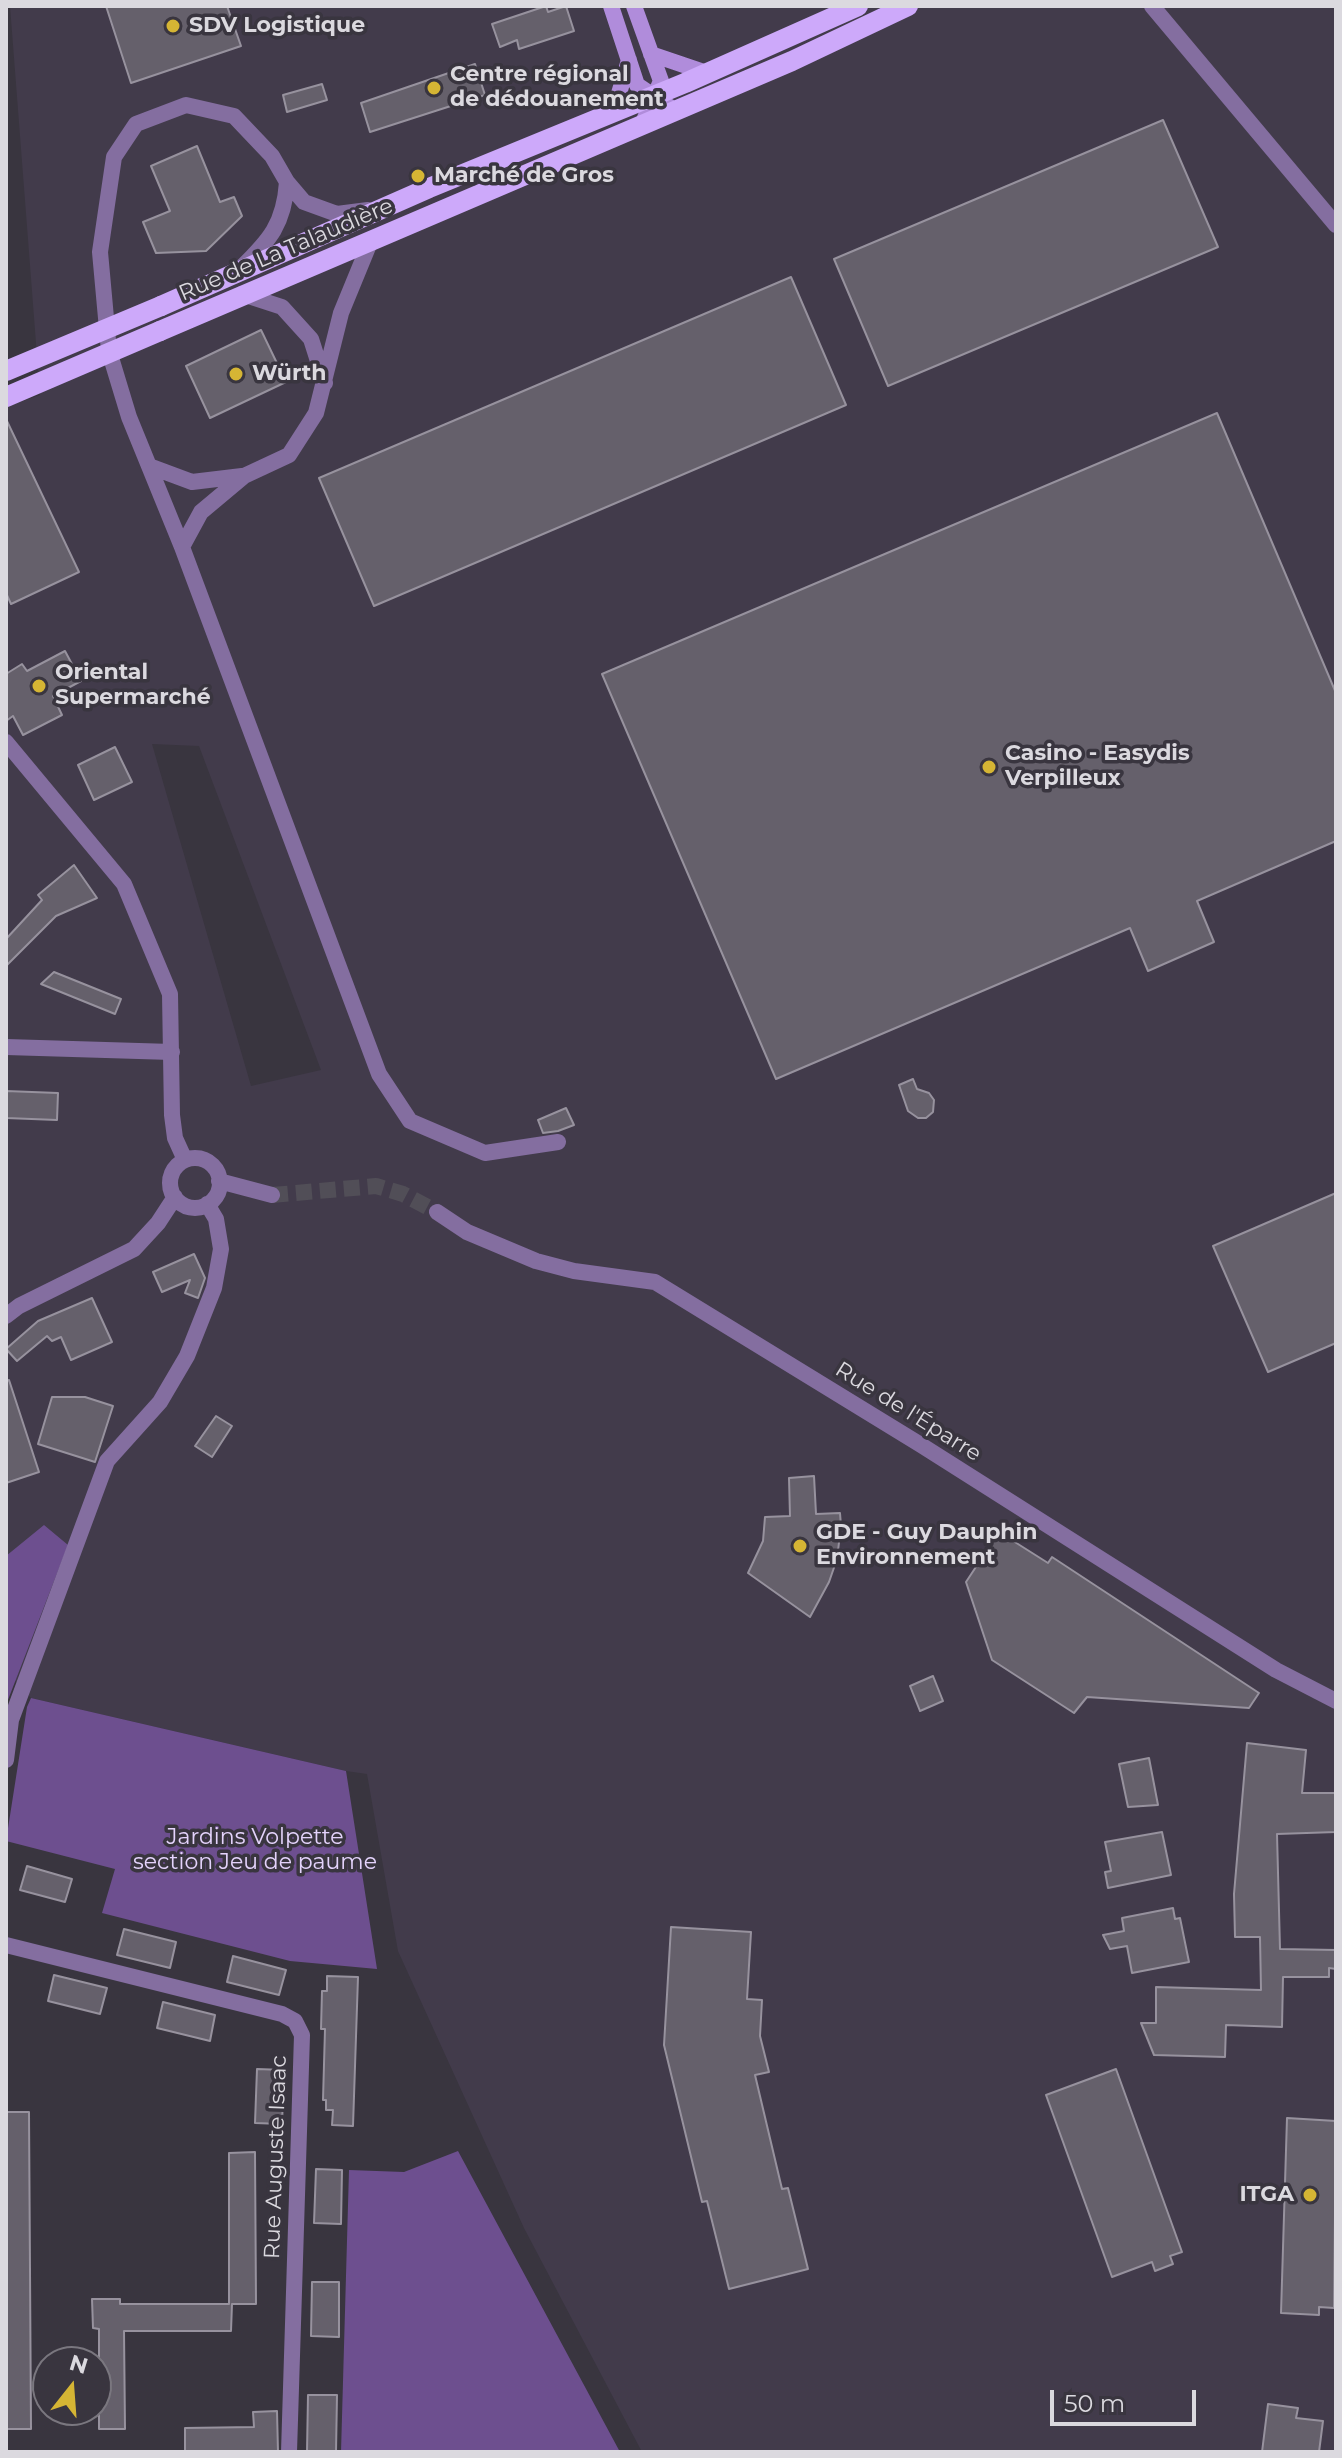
<!DOCTYPE html>
<meta charset="utf-8">
<style>
body{margin:0}
#map{position:relative;width:1342px;height:2458px;overflow:hidden;background:#39353f;font-family:Montserrat,sans-serif}
canvas{display:block}
.frame{position:absolute;inset:0;border:8px solid #dbd9df;pointer-events:none}
.north{position:absolute;left:32px;top:2346px;width:80px;height:80px;box-sizing:border-box;background:#39353f;border:2px solid #7a777f;border-radius:50%;rotate:17deg;font-size:22px;font-weight:700;line-height:32px;text-align:center;color:#dbd9df}
.north::after{content:'';display:block;margin:auto;width:28px;height:36px;background:#d5b534;clip-path:polygon(50% 0,100% 100%,50% 72%,0 100%)}
.scale{position:absolute;left:1050px;top:2390px;width:146px;height:36px;box-sizing:border-box;border:4px solid #dbd9df;border-top:0;padding-left:10px;font-size:24px;line-height:28px;white-space:nowrap;color:#dbd9df;-webkit-text-stroke:6px #39353f;paint-order:stroke}
</style>
<div id="map">
<canvas width="1342" height="2458"></canvas>
<div class="frame"></div>
<div class="north">N</div>
<div class="scale">50 m</div>
</div>
<script>
const context = document.querySelector('canvas').getContext('2d');
context.lineJoin = 'round';
function fillPath(path, color) {
  context.fillStyle = color;
  context.fill(path, 'evenodd');
}
function stroke(path, color, width, dash) {
  context.strokeStyle = color;
  context.lineWidth = width;
  context.lineCap = dash ? 'butt' : 'round';
  context.setLineDash(dash || []);
  context.stroke(path);
}
function drawText(font, color, halo, rows, align = 'center') {
  context.font = font + ' Montserrat,sans-serif';
  context.lineWidth = 7;
  context.setLineDash([]);
  context.textBaseline = 'middle';
  context.strokeStyle = halo;
  context.fillStyle = color;
  for (const [text, x, y, turn = 0] of rows) {
    context.save();
    context.translate(x, y);
    context.rotate((+turn || 0) * Math.PI / 180);
    context.textAlign = isNaN(turn) ? turn : align;
    if (halo) context.strokeText(text, 0, 0);
    context.fillText(text, 0, 0);
    context.restore();
  }
}
const built = new Path2D(`
 M10,6H1336V2452H642L524,2228L398,1951L367,1774L346,1771L31,1698L6,1671V407L40,395ZM152,744L199,746L321,1070L251,1086Z`);
const green = new Path2D(`
 M44,1525L68,1545L6,1705V1556Z
 M31,1698L346,1771L377,1969L290,1961L102,1913L115,1869L6,1841L27,1707Z
 M458,2151L620,2452H341L349,2170L404,2172Z`);
const building = new Path2D(`
 M106,6H227L241,46L131,83Z
 M546,6L548,12L566,6L574,31L519,49L517,40L500,47L492,24Z
 M475,64L485,95L370,132L361,103Z
 M322,84L327,100L287,112L283,95Z
 M1163,120L1218,247L888,386L834,259Z
 M197,146L220,202L234,197L242,216L206,251L156,253L143,222L170,211L151,166Z
 M791,277L846,405L374,606L319,478Z
 M261,330L286,382L210,418L186,366Z
 M1217,413L1336,693V841L1197,901L1214,942L1148,971L1130,928L776,1079L602,674Z
 M6,419L79,572L11,604L6,593Z
 M65,651L81,681L53,696L62,715L23,735L13,716L6,721V674L22,664L27,671Z
 M115,747L132,782L94,800L78,765Z
 M74,865L97,898L56,916L6,966V939L42,900L38,895Z
 M54,972L121,999L115,1014L41,984Z
 M913,1079L917,1089L929,1093L934,1100L933,1112L926,1118H918L908,1111L899,1085Z
 M6,1091L58,1093L57,1120L6,1118Z
 M566,1108L574,1125L558,1131L543,1133L538,1120Z
 M1336,1193V1343L1268,1372L1213,1246Z
 M194,1254L205,1278L198,1298L185,1293L190,1280L162,1292L153,1272Z
 M92,1298L112,1342L71,1360L61,1337L52,1341L47,1336L17,1361L6,1349L38,1321Z
 M9,1380L39,1472L6,1483V1381Z
 M52,1397H85L113,1406L95,1462L38,1444Z
 M216,1416L232,1426L212,1457L195,1446Z
 M814,1476L816,1514L840,1513L841,1526L837,1559L829,1582L810,1617L748,1573L763,1541L765,1517L790,1516L789,1478Z
 M999,1532L1048,1563L1052,1557L1259,1693L1249,1708L1087,1697L1074,1713L992,1660L966,1582Z
 M933,1676L943,1701L920,1711L910,1686Z
 M1247,1743L1306,1750L1302,1793H1336V1832L1277,1834L1280,1949L1336,1950V1969L1329,1968V1977H1283L1282,2027L1226,2025L1225,2057L1154,2055L1141,2023H1156V1987L1261,1990L1260,1937H1235L1234,1894Z
 M1149,1758L1158,1805L1128,1807L1119,1764Z
 M1162,1832L1171,1875L1108,1888L1105,1872L1111,1871L1105,1842Z
 M27,1866L72,1879L65,1902L20,1890Z
 M1173,1908L1175,1919L1180,1918L1189,1962L1132,1973L1127,1946L1110,1949L1103,1935L1124,1931L1122,1918Z
 M671,1927L751,1932L747,1999L762,2000L760,2036L769,2072L755,2075L782,2189L788,2188L808,2269L729,2289L707,2201L702,2202L664,2045Z
 M124,1929L176,1942L170,1968L117,1955Z
 M233,1956L286,1970L279,1995L227,1982Z
 M54,1975L107,1988L100,2014L48,2001Z
 M327,1976L358,1977L353,2126L332,2125L333,2110H326V2100H323L325,2029H321L322,1991H327Z
 M163,2002L215,2015L210,2041L157,2028Z
 M257,2069L284,2070L282,2124L255,2123Z
 M1116,2069L1182,2252L1170,2256L1173,2264L1155,2271L1152,2262L1112,2277L1046,2095Z
 M6,2112H29L31,2429H6Z
 M1287,2118L1336,2121L1334,2308L1319,2307V2315L1281,2313Z
 M255,2152L256,2304H232L231,2331H124L125,2429H99V2329L93,2328L92,2299H120V2304H229V2153Z
 M316,2169L342,2170L341,2224L314,2223Z
 M312,2282H339V2337L311,2336Z
 M308,2395H337L336,2452H307Z
 M1268,2404L1298,2408L1296,2418L1323,2421L1319,2452H1262Z
 M277,2411L278,2452H185V2428L254,2427L253,2412Z`);
const minorTunnel = new Path2D(`
 M272,1195L376,1186L403,1194L437,1212`);
const minor = new Path2D(`
 M1152,6L1336,225
 M368,210L337,214L304,202L287,182L272,156L234,116L186,105L136,124L114,157L100,252L109,351L129,417L182,547L379,1074L410,1121L485,1153L558,1142
 M240,269C270,240 284,224 287,182
 M242,294L282,307L311,339L325,383
 M149,466L192,482L242,476
 M182,547L201,512L244,476L289,455L316,413L341,313L371,240
 M6,742L124,884L170,994L172,1115L175,1138L185,1160
 M6,1047L172,1052
 M170 1183a25 25 0 1 1 50 0a25 25 0 1 1-50 0Z
 M219,1181L272,1195
 M437,1212L467,1232L536,1261L574,1271L655,1282L921,1445L1276,1670L1336,1701
 M6,1316L19,1306L134,1249L158,1223L175,1197
 M6,1760L11,1720L107,1461L160,1402L187,1356L214,1288L221,1249L216,1219L207,1204
 M6,1945L282,2014L295,2021L302,2035L289,2452`);
const secondary = new Path2D(`
 M611,6L637,85L674,110
 M634,6L661,81L642,125
 M651,54L707,73
 M614,110L629,60`);
const primary = new Path2D(`
 M161,306L429,188L685,83L858,6
 M160,331L792,61L908,6`);
const primaryBridge = new Path2D(`
 M6,371L161,306
 M6,397L160,331`);
const markers = [
 [173,26,8,"#d5b534"],
 [434,88,8,"#d5b534"],
 [418,176,8,"#d5b534"],
 [236,374,8,"#d5b534"],
 [39,686,8,"#d5b534"],
 [989,767,8,"#d5b534"],
 [800,1546,8,"#d5b534"],
 [1310,2195,8,"#d5b534"]
];
const poiNames = [
 ["SDV Logistique",189,26],
 ["Centre régional",450,75],
 ["de dédouanement",450,100],
 ["Marché de Gros",434,176],
 ["Würth",252,374],
 ["Oriental",55,673],
 ["Supermarché",55,698],
 ["Casino - Easydis",1005,754],
 ["Verpilleux",1005,779],
 ["GDE - Guy Dauphin",816,1533],
 ["Environnement",816,1558],
 ["ITGA",1294,2195,"right"]
];
const streetNames = [
 ["Rue de La Talaudière",286,250,-23],
 ["Rue de l'Éparre",908,1412,32],
 ["Rue Auguste Isaac",276,2157,-88]
];
const parkNames = [
 ["Jardins Volpette",255,1838],
 ["section Jeu de paume",255,1863]
];
fillPath(built, '#423b4b');
fillPath(green, '#6d4f8f');
fillPath(building, '#65606b');
stroke(building, '#97929e', 2);
stroke(minorTunnel, '#514e57', 16, [16, 8]);
stroke(minor, '#846ea0', 16);
stroke(secondary, '#b08cdb', 16);
stroke(primary, '#cda9fa', 20);
stroke(primaryBridge, '#cda9fa', 20);
for (const [x, y, r, color] of markers) {
  const dot = new Path2D();
  dot.arc(x, y, r, 0, 2 * Math.PI);
  context.fillStyle = color;
  context.fill(dot);
  stroke(dot, '#39353f', 3);
}
drawText('bold 22px', '#dbd9df', '#39353f', poiNames, 'left');
drawText('22px', '#dbd9df', '#39353f', streetNames);
drawText('22px', '#e4d3fc', '#39353f', parkNames);
</script>
